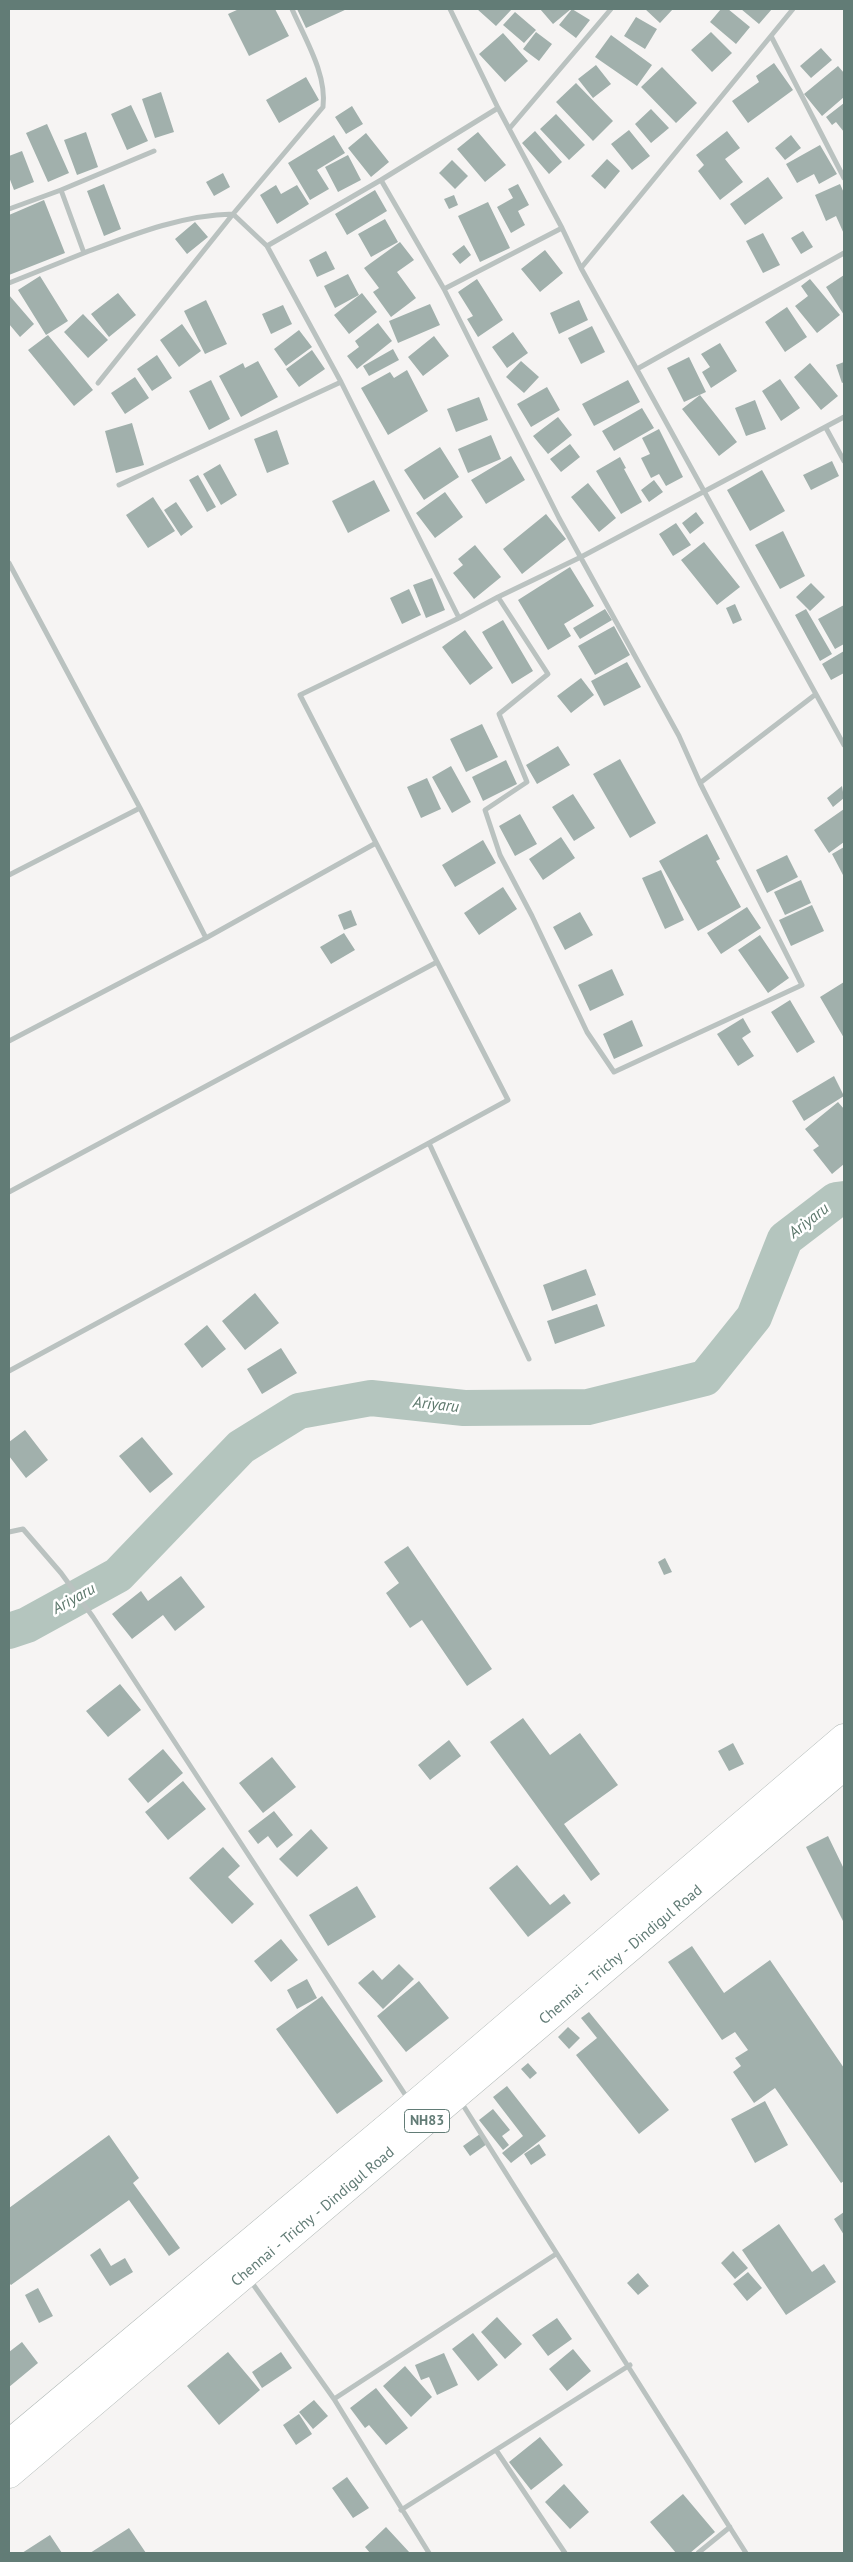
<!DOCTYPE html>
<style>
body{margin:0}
#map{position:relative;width:853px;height:2562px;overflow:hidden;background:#f6f4f3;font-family:"PT Sans",sans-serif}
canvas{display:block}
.frame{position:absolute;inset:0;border:10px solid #627c76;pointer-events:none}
</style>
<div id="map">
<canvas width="853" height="2562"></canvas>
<div class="frame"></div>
</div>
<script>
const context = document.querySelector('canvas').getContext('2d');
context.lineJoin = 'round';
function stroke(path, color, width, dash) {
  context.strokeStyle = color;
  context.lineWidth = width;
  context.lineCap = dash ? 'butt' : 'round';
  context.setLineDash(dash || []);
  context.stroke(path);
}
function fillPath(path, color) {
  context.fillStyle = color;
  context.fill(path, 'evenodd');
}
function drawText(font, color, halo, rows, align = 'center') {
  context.font = font + ' "PT Sans",sans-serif';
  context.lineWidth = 5;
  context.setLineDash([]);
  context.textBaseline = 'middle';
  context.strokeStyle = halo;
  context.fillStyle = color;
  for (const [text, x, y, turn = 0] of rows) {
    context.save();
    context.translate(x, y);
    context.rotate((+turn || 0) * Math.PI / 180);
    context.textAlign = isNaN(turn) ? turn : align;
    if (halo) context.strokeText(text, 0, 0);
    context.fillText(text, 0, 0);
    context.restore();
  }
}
const river = new Path2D(`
 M9,1631L27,1625L118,1575L241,1447L299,1411L371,1398L464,1408L588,1407L705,1378L754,1317L785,1239L836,1200L844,1199`);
const building = new Path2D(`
 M239,9H275L289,36L249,56L228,14Z
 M297,9H347L306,28Z
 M477,9H512L496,26Z
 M540,9H571L553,24Z
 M572,9L590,20L576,38L559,25Z
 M645,9H673L660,23Z
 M721,9H728L750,27L736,44L710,22Z
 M741,9H772L759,24Z
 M515,12L536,30L524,43L503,25Z
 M636,17L657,29L645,49L624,36Z
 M536,32L552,44L539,61L523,49Z
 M711,32L732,53L712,72L691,50Z
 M503,33L528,61L505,82L479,54Z
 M611,35L652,65L637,86L595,57Z
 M821,48L832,60L811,78L800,66Z
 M774,63L793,90L748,123L732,101L759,82L756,76Z
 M596,65L611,84L593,98L578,79Z
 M838,66L844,73V97L822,116L804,94Z
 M662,67L697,103L676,123L641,87Z
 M306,77L319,100L279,123L266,100Z
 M576,83L613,121L593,141L556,102Z
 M161,92L174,132L155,138L142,99Z
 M844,103V132L836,122L832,125L826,117Z
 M131,105L148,141L127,150L111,114Z
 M352,106L363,124L346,134L335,117Z
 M651,109L669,128L651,143L635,124Z
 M556,114L585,145L569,160L540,129Z
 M47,124L69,173L48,182L26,133Z
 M629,130L650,156L632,170L611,144Z
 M535,131L562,162L549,174L522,143Z
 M727,131L740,148L725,159L743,182L720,200L698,171L704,165L696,155Z
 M86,132L98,167L77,175L64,140Z
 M478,132L506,165L485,182L457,149Z
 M366,133L389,162L371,177L348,148Z
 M334,135L345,153L317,170L329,189L310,200L288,163Z
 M791,135L801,148L785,160L775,148Z
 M820,145L837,174L819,184L814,174L797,183L786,164Z
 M22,151L34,182L14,190L9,177V156Z
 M348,155L361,180L338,192L325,167Z
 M607,159L620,171L605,189L591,176Z
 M452,160L468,176L455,189L439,173Z
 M223,173L230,187L214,196L206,182Z
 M768,177L783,198L745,225L730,204Z
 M104,184L121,229L104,236L87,191Z
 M518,184L529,205L518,211L525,225L511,233L497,207L513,198L508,189Z
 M840,184L844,193V234L836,216L826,221L815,195Z
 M276,185L281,194L297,185L309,204L277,224L260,195Z
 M375,190L387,211L347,235L335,214Z
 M454,195L458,205L449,209L444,199Z
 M44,200L65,253L9,275V215Z
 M488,202L510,248L480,262L458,216Z
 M385,219L398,242L371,257L358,234Z
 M195,222L208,237L187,254L175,239Z
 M803,231L813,247L801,254L791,238Z
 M763,233L780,265L763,273L746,241Z
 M400,242L414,260L397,272L416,298L391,317L373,292L379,288L364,268Z
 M464,245L471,255L460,264L452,254Z
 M545,250L563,273L540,292L521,269Z
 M326,251L335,269L317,277L309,260Z
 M348,274L359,295L335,308L324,286Z
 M844,275V315L826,287Z
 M40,276L68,321L46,335L18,290Z
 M477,279L503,320L478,337L467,319L473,316L458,292Z
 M810,279L840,315L817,333L795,306L808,296L801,286Z
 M118,293L136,315L109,337L91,314Z
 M362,293L377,312L349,334L334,315Z
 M9,295L34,324L20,337L9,324Z
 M206,300L227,344L205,354L184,311Z
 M579,300L588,320L559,334L550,313Z
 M430,304L440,325L398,343L389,321Z
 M283,305L292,324L271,334L262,314Z
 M787,307L807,337L785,352L765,322Z
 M83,314L108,340L88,358L64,332Z
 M378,323L392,341L357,369L347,356L359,347L355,341Z
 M182,324L201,351L179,367L160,340Z
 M592,326L605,352L581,364L568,338Z
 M299,330L312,347L286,366L274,349Z
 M513,332L528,353L507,368L492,347Z
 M48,335L93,390L74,406L28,350Z
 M434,336L449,356L423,376L408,357Z
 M720,343L737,371L711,388L702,372L710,367L701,354Z
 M393,349L399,360L369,376L363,366Z
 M312,350L325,369L299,387L286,369Z
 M157,355L172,378L152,391L137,369Z
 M689,357L706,392L684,402L667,368Z
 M258,361L278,397L241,417L219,376L243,363L245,368Z
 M521,361L539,377L524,393L506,377Z
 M844,362V382L842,383L836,365Z
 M810,363L838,396L821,410L794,377Z
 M407,370L428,411L388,435L361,388L390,372L394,378Z
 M135,377L149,398L125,414L111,393Z
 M780,379L800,408L781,421L762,391Z
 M211,380L230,419L209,430L189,391Z
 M628,380L640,402L594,426L582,404Z
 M547,387L560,410L531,427L517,404Z
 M700,395L737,442L719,456L682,409Z
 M479,397L488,420L456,432L447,409Z
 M755,400L766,429L746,436L735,408Z
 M642,408L654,428L614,451L602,431Z
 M558,417L572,435L548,454L533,436Z
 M132,423L144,465L116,473L105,431Z
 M659,429L683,477L666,486L659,474L651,478L641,458L650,454L642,438Z
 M277,430L289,464L267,473L254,439Z
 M491,435L501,459L468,473L458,449Z
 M570,444L580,457L561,472L550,459Z
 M440,447L459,477L424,500L404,470Z
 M511,456L525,480L486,504L471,480Z
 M620,457L626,468L624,469L642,502L621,514L596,471Z
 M832,461L839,476L811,490L803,475Z
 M220,464L237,495L221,505L203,474Z
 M762,470L785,511L750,531L727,490Z
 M198,475L216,507L207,512L189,480Z
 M374,480L390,511L348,533L332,501Z
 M654,480L663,492L649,502L641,490Z
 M588,483L616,518L599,532L571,497Z
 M445,492L463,517L435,538L416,513Z
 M153,497L175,531L148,548L126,515Z
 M176,502L193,527L181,536L164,510Z
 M696,512L704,523L690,534L682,523Z
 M546,514L566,539L522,574L503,549Z
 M676,523L691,545L673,556L659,534Z
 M783,531L805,576L780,589L755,545Z
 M704,542L740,587L717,605L681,560Z
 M475,545L501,577L474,599L453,573L463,565L458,559Z
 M570,567L594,606L564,624L571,636L548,650L518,600Z
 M432,578L445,610L426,618L413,585Z
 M811,583L825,597L810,611L796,597Z
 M409,589L421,615L402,624L390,598Z
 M735,604L742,620L733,624L726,608Z
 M844,605V644L835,649L818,619Z
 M605,609L612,620L580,639L573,628Z
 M806,609L832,654L820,661L795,615Z
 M503,620L533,671L512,684L482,632Z
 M614,626L630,655L595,675L578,646Z
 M465,630L493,668L470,685L442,647Z
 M844,651V673L831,680L822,664Z
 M627,662L641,687L604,706L591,681Z
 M581,678L594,695L571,713L557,696Z
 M482,724L498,757L466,772L450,739Z
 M558,746L570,765L537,784L526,765Z
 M620,759L656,823L630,838L593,774Z
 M506,760L517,784L483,801L472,777Z
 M451,766L471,802L452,813L432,777Z
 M427,778L441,809L421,818L407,787Z
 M842,786L844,798L833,807L827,798Z
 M573,794L595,828L574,841L552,807Z
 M844,809V842L829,853L814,830Z
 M520,814L537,844L515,856L499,826Z
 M707,834L720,859L716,861L741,907L698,931L659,861Z
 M561,837L575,858L543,880L529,859Z
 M483,840L496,863L455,887L442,865Z
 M844,847V874L843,875L832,854Z
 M787,855L798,877L767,893L756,870Z
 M661,870L684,920L665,929L642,878Z
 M801,880L811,903L785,915L774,892Z
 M503,887L517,909L479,935L464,913Z
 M812,905L824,931L791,946L779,920Z
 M747,907L761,928L721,954L707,933Z
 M351,910L357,925L344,930L338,915Z
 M580,912L593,935L565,950L553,927Z
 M344,933L355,950L331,964L320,947Z
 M760,935L789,978L768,993L738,950Z
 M612,969L624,995L590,1011L578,985Z
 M844,982V1038L820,997Z
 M790,1000L815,1042L797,1053L771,1012Z
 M743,1018L751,1032L742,1038L754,1056L738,1066L717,1034Z
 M632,1020L643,1046L614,1059L603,1034Z
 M834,1076L844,1096L804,1121L792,1101Z
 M838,1102L844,1109V1164L832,1174L813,1150L819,1146L805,1129Z
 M586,1269L596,1295L552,1311L543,1285Z
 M255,1293L279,1323L245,1350L222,1321Z
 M597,1304L605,1326L555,1344L547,1321Z
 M207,1325L226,1349L202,1368L184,1344Z
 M281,1348L297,1373L262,1394L247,1369Z
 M25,1430L48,1460L26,1478L9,1456V1442Z
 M142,1437L173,1474L150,1493L119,1456Z
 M408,1546L492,1669L467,1686L422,1620L410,1628L386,1593L399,1583L384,1562Z
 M665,1558L672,1572L664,1575L658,1562Z
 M181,1576L205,1607L175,1631L163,1615L132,1639L112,1614L141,1591L148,1601Z
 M120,1684L141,1710L108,1737L86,1711Z
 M523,1718L550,1755L580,1733L618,1785L564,1824L600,1874L591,1881L490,1742Z
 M449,1740L461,1756L430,1780L418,1765Z
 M733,1743L744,1764L729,1771L718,1751Z
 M163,1749L183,1773L148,1803L128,1779Z
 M272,1757L296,1787L263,1813L239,1783Z
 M183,1781L206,1809L168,1840L145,1812Z
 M274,1811L293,1835L277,1848L268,1836L258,1844L248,1831Z
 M311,1829L328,1848L297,1877L279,1859Z
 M828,1836L844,1869V1923L806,1847Z
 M223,1847L240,1866L228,1877L254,1904L232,1924L189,1878Z
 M517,1865L550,1905L564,1894L571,1903L528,1937L489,1888Z
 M357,1886L376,1917L328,1946L309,1915Z
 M281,1939L298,1960L271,1982L254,1961Z
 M692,1946L724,1993L770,1960L844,2068V2181L841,2183L775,2088L754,2103L733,2072L741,2066L735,2058L748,2050L735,2032L722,2040L668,1962Z
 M399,1964L414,1979L383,2009L358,1983L373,1970L382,1980Z
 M307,1979L317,1998L297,2009L287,1990Z
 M419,1981L449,2018L406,2052L377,2016Z
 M322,1996L383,2081L337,2114L276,2029Z
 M589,2012L669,2110L639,2134L576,2055L597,2038L581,2018Z
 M568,2027L580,2038L569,2049L558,2037Z
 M528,2063L537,2073L530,2079L521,2069Z
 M507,2086L546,2136L511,2163L502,2153L523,2136L493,2097Z
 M765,2101L788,2145L755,2163L731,2119Z
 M493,2109L510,2130L502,2136L509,2145L503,2150L479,2120Z
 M480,2134L487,2144L470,2156L463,2146Z
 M109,2135L139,2178L133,2183L180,2248L169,2256L129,2200L11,2285L9,2283V2208Z
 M539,2144L546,2155L531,2165L524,2154Z
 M844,2212V2235L834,2219Z
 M779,2224L812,2272L824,2264L836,2282L786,2315L742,2250Z
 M100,2248L111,2266L125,2258L133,2272L110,2286L90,2255Z
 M733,2251L748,2268L735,2279L721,2263Z
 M748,2272L762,2288L747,2301L733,2284Z
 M638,2273L649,2286L638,2295L627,2283Z
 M38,2288L53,2316L39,2323L25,2295Z
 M497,2317L522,2344L505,2359L481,2332Z
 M557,2318L572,2339L548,2356L532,2335Z
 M473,2333L498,2365L478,2381L452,2349Z
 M22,2342L38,2363L9,2387V2352Z
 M573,2349L591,2371L567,2391L549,2369Z
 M228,2352L260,2390L219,2425L187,2386Z
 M281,2352L292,2368L262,2388L252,2372Z
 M444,2353L458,2385L437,2395L429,2377L421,2380L415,2365Z
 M405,2366L432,2397L411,2417L383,2386Z
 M376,2388L408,2428L386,2445L369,2425L365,2428L350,2408Z
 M314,2400L328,2416L313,2429L299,2412Z
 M299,2414L312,2434L296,2445L283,2425Z
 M540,2437L563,2465L531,2490L509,2462Z
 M347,2477L369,2508L353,2518L332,2488Z
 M564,2484L589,2512L570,2529L545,2502Z
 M683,2494L715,2532L690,2553H676L650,2522Z
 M386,2527L410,2553H370L365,2547Z
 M129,2528L146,2553H90Z
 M50,2535L62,2553H22Z`);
const street = new Path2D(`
 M450,9L498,108L562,228L581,268L844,745
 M771,36L844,178
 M509,129L611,9
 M381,180L444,289
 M61,190L154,151
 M9,209L61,190L84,253C132,235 181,215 233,214L323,107C327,74 305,39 292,9
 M562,228L444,289L559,518L679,736L700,783
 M581,268L793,9
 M9,283L84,253
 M637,369L844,253
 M98,383L233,214L267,246
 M826,428L844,461
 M119,485L341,382
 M9,563L140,808
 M498,597L459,618L341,382L267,246L381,180L498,108
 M459,618L300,695L508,1100L429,1143L529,1359
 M816,694L700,783L802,985L614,1072L587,1032L532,916L500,855L485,810L527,782L499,714L548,674L498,597L581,557L844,417
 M9,875L140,808L206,938L376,843
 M9,1041L206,938
 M9,1192L437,962
 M9,1371L429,1143
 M9,1532L23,1529L61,1573L93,1617L408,2099
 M461,2102C555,2253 652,2402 746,2553
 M250,2280L334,2399L429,2553
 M334,2399L556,2254
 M496,2450L565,2553
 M401,2510L630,2365
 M698,2553L730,2527`);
const highway = new Path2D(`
 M9,2444L426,2095L844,1738
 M9,2474L844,1766`);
const shields = [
 [427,2121,45]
];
const shieldNames = [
 ["NH83",427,2121]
];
const streetNames = [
 ["Chennai - Trichy - Dindigul Road",621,1955,-40],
 ["Chennai - Trichy - Dindigul Road",313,2217,-40]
];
const waterNames = [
 ["Ariyaru",809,1221,-38],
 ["Ariyaru",436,1405,6],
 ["Ariyaru",74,1599,-29]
];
stroke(river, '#b4c5be', 36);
fillPath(building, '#a1b0ac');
stroke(highway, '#aeb6b4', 29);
stroke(street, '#bac2c0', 5);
stroke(highway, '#fff', 28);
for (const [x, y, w] of shields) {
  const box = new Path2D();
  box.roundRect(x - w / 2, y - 11.5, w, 23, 4);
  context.fillStyle = '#fff';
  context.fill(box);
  stroke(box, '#627c76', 1);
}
drawText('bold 14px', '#627c76', null, shieldNames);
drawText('15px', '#627c76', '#fff', streetNames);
drawText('italic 16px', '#5d786c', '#fff', waterNames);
</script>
